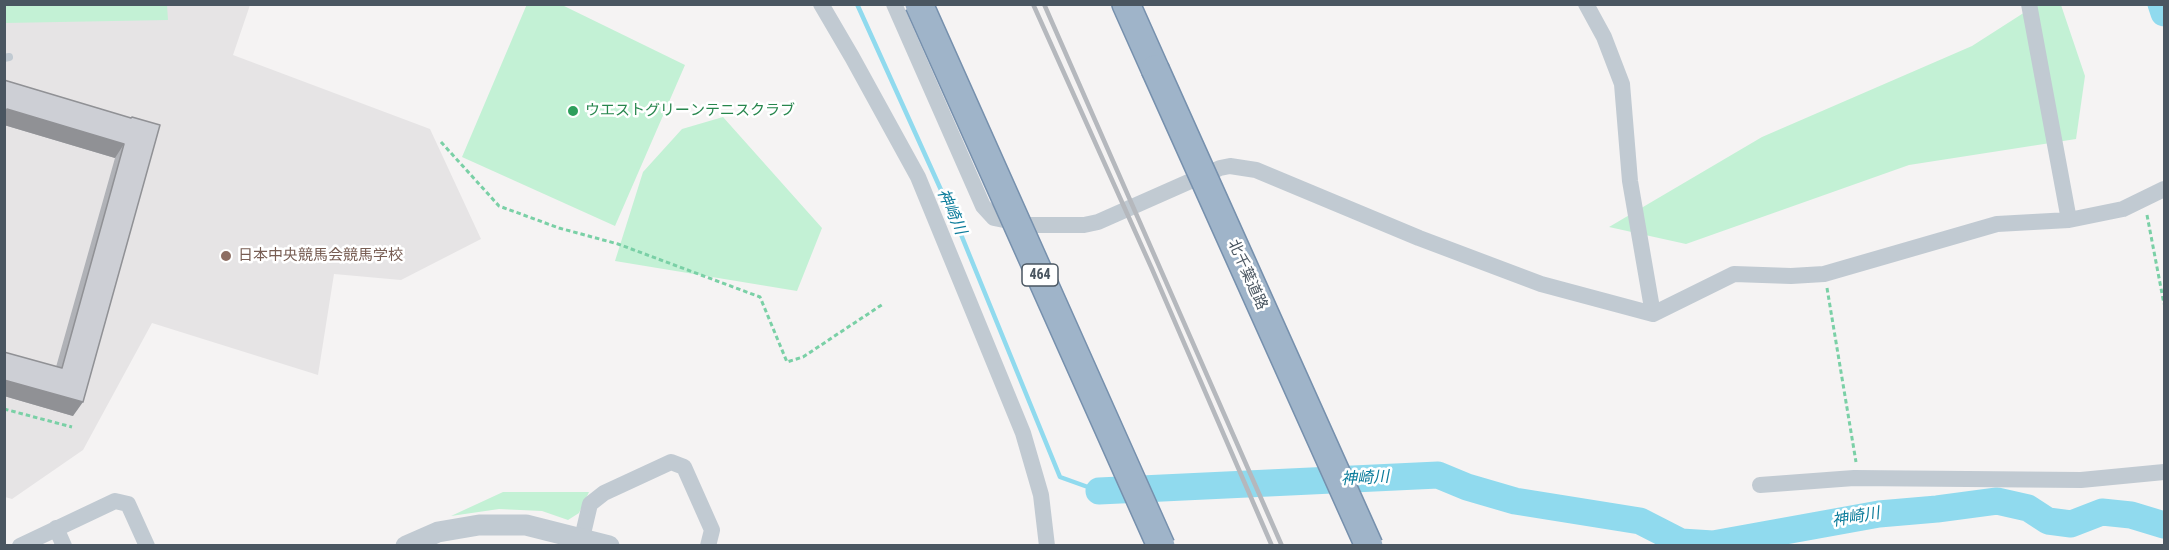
<!DOCTYPE html>
<meta charset="utf-8">
<style>
body{margin:0}
#map{position:relative;width:2169px;height:550px;overflow:hidden;background:#f5f3f3;font-family:"Roboto Condensed",sans-serif}
canvas{display:block}
.frame{position:absolute;inset:0;border:6px solid #4a5661;pointer-events:none}
</style>
<div id="map">
<canvas width="2169" height="550"></canvas>
<div class="frame"></div>
</div>
<script>
const context = document.querySelector('canvas').getContext('2d');
context.lineJoin = 'round';
function fillPath(path, color) {
  context.fillStyle = color;
  context.fill(path, 'evenodd');
}
function stroke(path, color, width, dash) {
  context.strokeStyle = color;
  context.lineWidth = width;
  context.lineCap = dash ? 'butt' : 'round';
  context.setLineDash(dash || []);
  context.stroke(path);
}
function drawText(font, color, halo, rows, align = 'center') {
  context.font = font + ' "Roboto Condensed","Noto Sans JP",sans-serif';
  context.lineWidth = 5;
  context.setLineDash([]);
  context.textBaseline = 'middle';
  context.strokeStyle = halo;
  context.fillStyle = color;
  for (const [text, x, y, turn = 0] of rows) {
    context.save();
    context.translate(x, y);
    context.rotate((+turn || 0) * Math.PI / 180);
    context.textAlign = isNaN(turn) ? turn : align;
    if (halo) context.strokeText(text, 0, 0);
    context.fillText(text, 0, 0);
    context.restore();
  }
}
const education = new Path2D(`
 M5,5H250L233,55L430,129L481,239L401,280L334,274L318,375L152,323L83,450L12,499L5,497Z`);
const green = new Path2D(`
 M527,4L562,5L685,65L615,226L462,157Z
 M4,5H167L168,20L5,23Z
 M2036,5H2061L2085,76L2076,139L1909,165L1686,244L1609,227L1762,137L1972,46Z
 M723,117L822,228L797,291L615,261L643,172L682,129Z
 M503,492H589L579,513L568,520L542,511L499,509L451,516Z`);
const stream = new Path2D(`
 M857,4L960,232L1060,477L1099,491`);
const river = new Path2D(`
 M2161,4L2164,13
 M1099,491L1438,475L1467,487L1515,501L1640,521L1681,542L1713,544L1879,514L1937,509L1997,501L2028,508L2048,521L2071,524L2102,512L2131,515L2164,525`);
const path = new Path2D(`
 M441,142L499,206L559,228L618,244L760,297L787,362L803,357L883,304
 M2147,215L2164,304
 M1827,288L1856,462
 M4,409L72,427`);
const service = new Path2D(`
 M4,58L9,57`);
const minor = new Path2D(`
 M821,4L852,57L918,177L1023,433L1041,495L1047,546
 M894,4L983,206L994,218L1029,225H1084L1098,222L1220,168L1230,166L1256,170L1419,238L1541,284L1653,314L1734,274L1791,276L1824,274L1997,224L2069,220L2123,209L2164,189
 M1586,4L1604,37L1622,84L1630,181L1653,314
 M2029,4L2069,220
 M1760,485L1854,478L2081,480L2164,472
 M56,528L64,546
 M582,538L590,504L604,493L671,462L684,467L712,530L708,546
 M20,546L115,501L128,504L147,546`);
const tertiary = new Path2D(`
 M406,546L438,532L479,525H526L609,546`);
const trunk = new Path2D(`
 M1126,4L1155,69`);
const rail = new Path2D(`
 M1033,4L1152,269L1272,546
 M1044,4L1282,546`);
const trunkBridge = new Path2D(`
 M919,4L1161,546
 M1155,69L1369,546`);
const wall = new Path2D(`
 M4,80L131,118L73,416L4,396V352L56,367L115,158L4,125Z`);
const shadedWall = new Path2D(`
 M7,109L124,144L115,158L4,125V112Z
 M4,380L83,402L73,416L4,396Z`);
const building = new Path2D(`
 M4,80L131,118L132,117L160,125L83,402L4,380V352L62,368L124,144L7,109L4,117Z`);
const markers = [
 [573,111,6,"#2e9e5b"],
 [226,256,6,"#8d6e63"]
];
const shields = [
 [1040,275,36]
];
const shieldNames = [
 ["464",1040,275]
];
const leisureNames = [
 ["ウエストグリーンテニスクラブ",585,111]
];
const educationNames = [
 ["日本中央競馬会競馬学校",238,256]
];
const streetNames = [
 ["北千葉道路",1247,275,66]
];
const waterNames = [
 ["神崎川",951,212,66],
 ["神崎川",1365,479,-3],
 ["神崎川",1856,518,-10]
];
fillPath(education, '#e6e4e5');
fillPath(green, '#c3f1d5');
stroke(stream, '#90daee', 4.5);
stroke(river, '#90daee', 27);
stroke(trunk, '#7690ad', 30);
stroke(path, '#7ad0a6', 3, [4.5, 3]);
stroke(service, '#c1cad2', 8);
stroke(minor, '#c1cad2', 16);
stroke(tertiary, '#c1cad2', 21);
stroke(trunk, '#9fb4c9', 27);
stroke(rail, '#b5b8bd', 4.5);
stroke(trunkBridge, '#7690ad', 30, []);
stroke(trunkBridge, '#9fb4c9', 27);
fillPath(wall, '#b0b2b7');
fillPath(shadedWall, '#909195');
fillPath(building, '#cdcfd5');
stroke(building, '#909195', 1.5);
for (const [x, y, r, color] of markers) {
  const dot = new Path2D();
  dot.arc(x, y, r, 0, 2 * Math.PI);
  context.fillStyle = color;
  context.fill(dot);
  stroke(dot, '#fff', 2);
}
for (const [x, y, w] of shields) {
  const box = new Path2D();
  box.roundRect(x - w / 2, y - 11, w, 22, 4.5);
  context.fillStyle = '#fff';
  context.fill(box);
  stroke(box, '#4a5661', 1.5);
}
drawText('bold 14px', '#4a5661', null, shieldNames);
drawText('15px', '#27864d', '#fff', leisureNames, 'left');
drawText('15px', '#785e54', '#fff', educationNames, 'left');
drawText('15px', '#4a5661', '#fff', streetNames);
drawText('italic 16px', '#0c7c9b', '#fff', waterNames);
</script>
